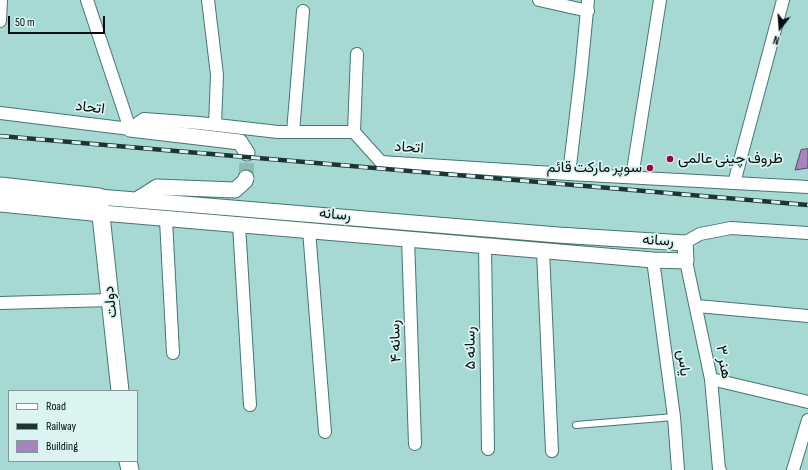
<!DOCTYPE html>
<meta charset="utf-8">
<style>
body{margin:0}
#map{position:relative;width:808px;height:470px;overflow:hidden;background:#a6d8d4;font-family:"Sofia Sans Condensed",sans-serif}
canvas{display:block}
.legend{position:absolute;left:8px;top:390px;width:130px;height:72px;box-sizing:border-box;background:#dbf3f1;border:1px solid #839896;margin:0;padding:5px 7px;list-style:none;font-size:12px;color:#000f0e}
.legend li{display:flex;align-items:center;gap:8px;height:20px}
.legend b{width:20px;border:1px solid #839896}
.north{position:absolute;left:760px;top:8px;width:40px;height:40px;-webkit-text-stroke:3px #dbf3f1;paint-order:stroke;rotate:197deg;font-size:11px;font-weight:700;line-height:16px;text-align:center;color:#000f0e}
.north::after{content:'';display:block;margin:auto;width:14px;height:18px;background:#000f0e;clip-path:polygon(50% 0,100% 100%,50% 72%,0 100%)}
.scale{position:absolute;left:8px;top:16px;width:97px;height:18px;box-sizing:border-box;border:2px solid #000f0e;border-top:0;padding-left:5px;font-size:12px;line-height:14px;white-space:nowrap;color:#000f0e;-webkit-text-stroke:3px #dbf3f1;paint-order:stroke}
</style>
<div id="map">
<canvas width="808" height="470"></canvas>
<ul class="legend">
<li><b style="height:5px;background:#fff"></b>Road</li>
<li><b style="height:5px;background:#1e3432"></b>Railway</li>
<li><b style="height:11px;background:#a784c0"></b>Building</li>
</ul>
<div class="north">N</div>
<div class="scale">50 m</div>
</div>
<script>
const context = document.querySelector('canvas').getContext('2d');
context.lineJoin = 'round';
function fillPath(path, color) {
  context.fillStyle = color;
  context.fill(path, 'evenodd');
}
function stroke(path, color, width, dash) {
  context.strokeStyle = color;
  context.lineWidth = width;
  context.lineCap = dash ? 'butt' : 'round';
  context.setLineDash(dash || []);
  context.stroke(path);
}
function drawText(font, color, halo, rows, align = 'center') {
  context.font = font + ' "Sofia Sans Condensed",Vazirmatn,sans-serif';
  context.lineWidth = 3.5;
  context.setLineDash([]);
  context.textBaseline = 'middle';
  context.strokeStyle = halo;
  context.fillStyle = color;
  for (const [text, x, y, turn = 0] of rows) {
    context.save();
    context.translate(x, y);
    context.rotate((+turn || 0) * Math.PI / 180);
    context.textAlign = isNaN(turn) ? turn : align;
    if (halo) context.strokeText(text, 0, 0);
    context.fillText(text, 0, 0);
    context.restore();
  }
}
const building = new Path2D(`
 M808,149V168L795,170L801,150Z`);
const tertiaryTunnel = new Path2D(`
 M246,178L247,153`);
const service = new Path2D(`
 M576,425L674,417`);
const minor = new Path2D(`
 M87,0L130,129
 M208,0L217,75L215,125
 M539,0L588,11
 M0,21L1,0
 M0,113L130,129L144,119L199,123L278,132H354L381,162L569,174L808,187
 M293,132L303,11
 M354,132L357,54
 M569,174L581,73L588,0
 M632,177L660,0
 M734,183L783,0
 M166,220L173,353
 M239,225L250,405
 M309,230L325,432
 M408,238L415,444
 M684,243L700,234L731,228L808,233
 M485,246L488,449
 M543,251L552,451
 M653,260L674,417L678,470
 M686,261L711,379L719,469L720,470
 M0,303L111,300
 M697,306L808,316
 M711,379L808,402
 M793,470L808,420`);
const tertiary = new Path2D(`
 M130,129L240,142L247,153
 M99,197L558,235L685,243L686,261L653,260L102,213
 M138,199L157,187L235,190L245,181L246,178`);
const secondary = new Path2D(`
 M0,186L99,197L120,391
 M0,203L102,213
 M128,461L130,470`);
const rail = new Path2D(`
 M0,136L808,205`);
const markers = [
 [670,159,4,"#a0003d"],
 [650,168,4,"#a0003d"]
];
const streetNames = [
 ["اتحاد",90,108,7],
 ["اتحاد",409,148,4],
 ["رسانه",335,215,5],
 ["رسانه",658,241,4],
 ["دولت",111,302,-96],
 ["رسانه ۴",396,341,-92],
 ["رسانه ۵",471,348,-91],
 ["هنر ۳",723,362,80],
 ["یاس",683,363,83]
];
const poiNames = [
 ["ظروف چینی عالمی",678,159],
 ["سوپر مارکت قائم",642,168,"right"]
];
fillPath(building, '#a784c0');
stroke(building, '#574764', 1);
stroke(tertiaryTunnel, '#8dbab6', 15, [15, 8]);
stroke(service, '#467572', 8);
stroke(minor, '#467572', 14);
stroke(tertiary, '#467572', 17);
stroke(secondary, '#467572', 19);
stroke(service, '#fff', 6);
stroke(minor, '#fff', 12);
stroke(tertiary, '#fff', 15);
stroke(secondary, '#fff', 17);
stroke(rail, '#1e3432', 4.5);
stroke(rail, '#dbf3f1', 3, [9]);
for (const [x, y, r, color] of markers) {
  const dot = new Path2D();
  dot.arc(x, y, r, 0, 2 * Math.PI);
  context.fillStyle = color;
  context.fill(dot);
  stroke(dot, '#dbf3f1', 1.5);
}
drawText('15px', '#000f0e', '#dbf3f1', streetNames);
drawText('15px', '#000f0e', '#dbf3f1', poiNames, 'left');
</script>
